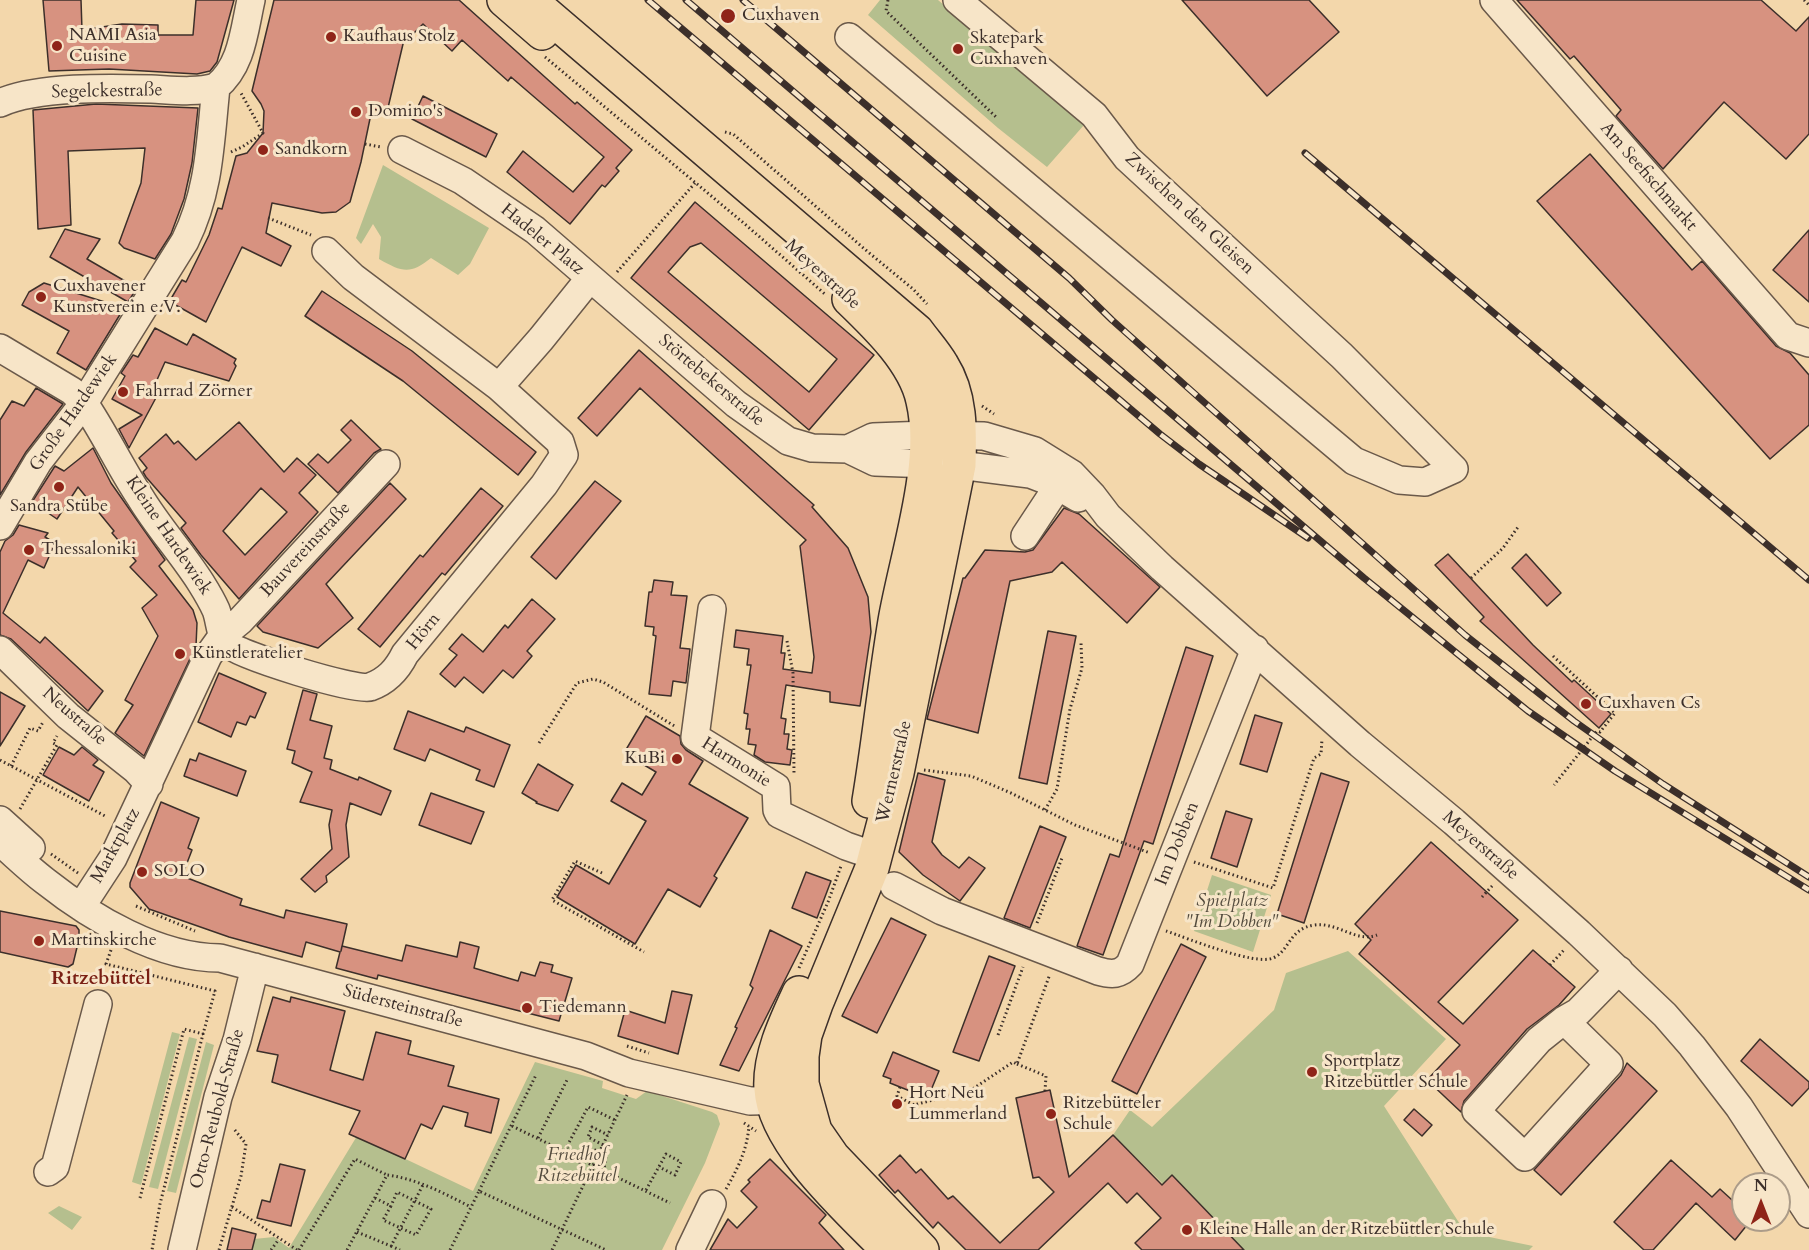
<!DOCTYPE html>
<meta charset="utf-8">
<style>
body{margin:0}
#map{position:relative;width:1809px;height:1250px;overflow:hidden;background:#f3d7ab;font-family:Cardo,serif}
canvas{display:block}
.north{position:absolute;left:1731px;top:1172px;width:60px;height:60px;box-sizing:border-box;background:#f7e5c8;border:2px solid #ac9c89;border-radius:50%;rotate:0deg;font-size:16px;font-weight:700;line-height:24px;text-align:center;color:#3c2f2a}
.north::after{content:'';display:block;margin:auto;width:21px;height:27px;background:#8f2418;clip-path:polygon(50% 0,100% 100%,50% 72%,0 100%)}
</style>
<div id="map">
<canvas width="1809" height="1250"></canvas>
<div class="north">N</div>
</div>
<script>
const context = document.querySelector('canvas').getContext('2d');
context.lineJoin = 'round';
function fillPath(path, color) {
  context.fillStyle = color;
  context.fill(path, 'evenodd');
}
function stroke(path, color, width, dash) {
  context.strokeStyle = color;
  context.lineWidth = width;
  context.lineCap = dash ? 'butt' : 'round';
  context.setLineDash(dash || []);
  context.stroke(path);
}
function drawText(font, color, halo, rows, align = 'center') {
  context.font = font + ' Cardo,serif';
  context.lineWidth = 6;
  context.setLineDash([]);
  context.textBaseline = 'middle';
  context.strokeStyle = halo;
  context.fillStyle = color;
  for (const [text, x, y, turn = 0] of rows) {
    context.save();
    context.translate(x, y);
    context.rotate((+turn || 0) * Math.PI / 180);
    context.textAlign = isNaN(turn) ? turn : align;
    if (halo) context.strokeText(text, 0, 0);
    context.fillText(text, 0, 0);
    context.restore();
  }
}
const green = new Path2D(`
 M880,0H938L1084,125L1047,167L998,128L868,15Z
 M383,165L489,228L470,264L458,275L431,258C410,275 402,272 379,259L381,237L373,224L361,244L356,238Z
 M1212,875L1271,895L1253,952L1194,931Z
 M1348,951L1446,1039L1384,1106L1465,1232L1533,1246L1529,1250H1244L1242,1248L1240,1250L1135,1243L1188,1192L1172,1175L1163,1184L1113,1135L1130,1110L1152,1127L1274,1010L1286,973Z
 M172,1032L180,1034L141,1185L132,1182Z
 M189,1037L197,1039L158,1189L149,1187Z
 M206,1042L214,1045L176,1193L167,1191Z
 M535,1062L603,1081L602,1088L636,1099L647,1091L712,1112L717,1115L720,1124L705,1163L662,1250H252L254,1239L274,1237L289,1248L357,1136L473,1191Z
 M59,1206L82,1217L72,1230L48,1213Z`);
const building = new Path2D(`
 M43,0H81L82,30L122,24L158,25V35H193L196,0H234L217,62L210,71L197,74L109,69L49,71Z
 M274,0H459L575,104L577,102L632,150L616,168L619,171L605,187L602,185L570,224L507,172L523,151L573,192L604,157L511,77L508,81L462,40L452,51L423,24L403,44L387,112L372,109L361,162L350,202L336,212L322,213L272,203L266,233L291,246L281,266L242,247L206,322L172,303V297L182,280L186,282L209,235L218,208L222,209L236,156L247,153L263,133L264,111L261,104L252,91Z
 M1182,0H1309L1339,32L1267,96Z
 M1517,0H1761L1796,31L1809,17V134L1786,159L1724,102L1663,169L1616,116L1621,110L1574,56L1570,59Z
 M423,96L497,134L486,157L412,119Z
 M96,104L198,108L192,163L184,199L171,234L155,259L124,248L119,243L141,183L145,148L68,151L71,225L38,229L33,110Z
 M1590,154L1692,270L1702,261L1776,346L1790,353L1809,375V425L1770,459L1537,201Z
 M695,202L874,355L809,430L631,278ZM701,243L837,359L809,392L668,272L690,247Z
 M65,229L100,239L87,259L137,288L128,302L50,257Z
 M1809,230V302L1773,270Z
 M44,283L124,308L86,370L57,353L69,331L22,305L29,292Z
 M322,291L412,351L536,452L518,475L403,381L305,316Z
 M155,328L187,345L193,334L236,359L234,363L236,366L229,381L165,362L152,391L158,394L129,448L119,429L142,415L112,399L125,376L121,373L133,355L138,357Z
 M639,350L814,505L812,507L848,548L868,597L871,632L860,706L830,702V692L786,685L781,718L786,719L784,734H789L787,749L792,750L790,765L765,762L754,755L756,745L748,744L750,729H746L748,714L744,713L751,665H747L749,649L734,647L736,630L783,636L781,653H785L783,669L812,673L814,657L800,546L806,540L640,388L597,436L578,418Z
 M36,388L63,404L26,452L0,495V420L12,401L24,406Z
 M351,420L381,449L374,453L338,493L308,464L318,454L328,463L351,440L341,430Z
 M239,422L284,472L297,458L316,475L299,493L318,512L239,599L201,555L181,528L186,523L146,477L143,472L147,468L139,458L166,434L174,444L178,441L196,460ZM261,488L287,512L245,555L223,531Z
 M93,448L111,483L165,560L159,566L193,610L197,623L196,646L144,756L115,733L133,705L125,700L158,636L142,608L157,595L130,567L136,561L112,533L114,531L78,487L57,519L32,502L55,466L64,471Z
 M595,481L621,501L556,579L531,557Z
 M390,483L406,499L326,584L353,618L318,648L263,632L257,626Z
 M481,488L503,506L445,575L442,573L380,647L358,629L420,555L423,557Z
 M1064,508L1079,514L1160,587L1127,623L1062,562L1052,572L1010,581L978,733L927,719L963,578H965L985,550L1025,552L1033,550Z
 M19,525L48,533L45,537L55,543L44,568L28,560L3,613L40,643L45,637L103,691L88,711L11,639L0,635V552L5,541L13,535Z
 M1448,554L1533,645L1572,682L1574,680L1611,714L1599,728L1480,621L1484,617L1435,565Z
 M1526,554L1561,593L1547,606L1512,568Z
 M654,580L673,582L671,595L687,596L680,648L690,649L686,683L673,681L671,696L649,694L656,636L653,635L654,627L645,626L649,592H652Z
 M532,599L555,619L527,651L532,656L513,678L503,670L483,693L464,677L455,687L440,674L457,655L449,649L462,634L483,652L505,625L508,628Z
 M1048,631L1076,636L1047,784L1019,778Z
 M1186,647L1213,656L1153,844L1144,841L1103,955L1077,946L1110,854L1119,857Z
 M219,673L266,693L255,718L250,716L246,725L237,722L231,737L198,722Z
 M303,690L317,694L310,720L332,726L324,758L332,760L330,769L358,780L359,777L391,791L381,815L350,803L346,825L349,857L326,876L327,882L315,892L301,879L332,849L329,825L332,810L300,802L312,772L292,763L295,751L287,749Z
 M0,692L25,706L0,746Z
 M408,711L464,732L466,727L510,745L494,787L476,780L480,770L430,749L425,761L394,749Z
 M1255,715L1282,723L1267,772L1240,764Z
 M646,716L680,736L681,744L686,750L703,761L689,784L748,818L714,876L717,878L700,907L668,889L635,944L557,897L576,865L609,884L646,821L611,801L622,783L642,795L656,772L624,753Z
 M59,747L74,755L82,747L98,760L93,765L104,772L89,801L43,775Z
 M199,753L246,771L237,796L184,776L190,759L196,761Z
 M538,764L573,785L558,811L536,803L537,802L522,793Z
 M918,773L945,780L932,842L942,855L959,868L969,857L985,868L960,901L923,875L899,852Z
 M1321,773L1349,782L1304,923L1277,914Z
 M431,793L484,812L471,844L419,825Z
 M161,802L199,818L188,848L192,850L182,876L242,899L240,905L284,918L286,910L347,924L341,951L342,946L402,961L406,945L457,957L460,942L479,947L474,968L518,981L521,972L535,976L540,962L553,965L551,972L572,978L559,1021L378,975L377,979L336,968L340,952L306,942L302,957L229,937L149,909L130,887V883Z
 M1226,811L1252,819L1237,867L1211,858Z
 M1040,826L1066,837L1030,928L1004,918Z
 M1431,842L1518,920L1438,1002L1463,1024L1533,950L1575,987L1559,1005L1527,1029L1464,1101L1461,1112L1427,1080L1460,1045L1359,954L1371,940L1355,924Z
 M806,872L831,881L817,918L792,908Z
 M0,911L76,926L79,930V939L73,964L68,967L0,952Z
 M891,918L926,935L877,1033L842,1016Z
 M770,930L802,946L739,1071L720,1065L737,1028L735,1027L753,988L750,985Z
 M1181,944L1206,957L1137,1094L1112,1081Z
 M989,956L1015,966L979,1061L953,1052Z
 M672,991L692,995L678,1054L618,1036L625,1010L665,1023Z
 M273,997L290,1002L291,997L345,1011L330,1070L363,1080L376,1032L411,1041L408,1054L454,1066L448,1086L499,1099L491,1133L465,1126L468,1113L443,1106L432,1129L421,1124L405,1159L349,1134L360,1111L272,1082L278,1055L257,1051Z
 M1760,1039L1809,1082V1088L1792,1106L1741,1061Z
 M893,1052L939,1071L929,1095L911,1087L910,1091L890,1083L891,1079L883,1076Z
 M1627,1063L1657,1091L1561,1195L1534,1170L1621,1075Z
 M1050,1090L1069,1177L1113,1135L1162,1185L1172,1175L1244,1250H1142L1135,1243L1161,1218L1137,1193L1127,1203L1108,1183L1038,1250H966L938,1222L933,1228L898,1190L895,1193L879,1175L900,1155L916,1173L921,1169L948,1199L953,1196L1000,1243L1054,1192L1039,1177L1033,1178L1016,1098Z
 M1414,1109L1432,1125L1422,1136L1404,1120Z
 M770,1159L826,1215L819,1223L844,1250H710L728,1219L737,1228L757,1207L741,1191L750,1182L748,1180Z
 M1671,1160L1712,1197L1720,1189L1743,1210V1220H1751L1735,1240L1696,1203L1653,1250H1644L1614,1222Z
 M280,1164L305,1170L291,1226L257,1218L262,1200L270,1202Z
 M232,1228L256,1234L252,1250H227Z`);
const path = new Path2D(`
 M888,0L886,11L996,117
 M1804,0L1809,5
 M545,57L746,225L826,295
 M725,132L733,134L868,252L913,289L927,304
 M365,144L381,147
 M231,152L242,147L263,133L241,93
 M268,218L311,235
 M617,272L695,183
 M982,406L994,414
 M1471,578L1503,548L1518,527
 M787,641L793,673L794,775
 M1553,656L1615,713L1600,732L1597,731L1554,785
 M539,743L577,683L593,679L603,682L676,727
 M0,760L107,817
 M11,766L30,728L38,731L43,722
 M924,770L971,776L1011,793L1075,825L1150,853
 M20,809L57,745L53,743L57,736
 M1045,810L1057,789L1070,709L1082,668L1081,643
 M51,854L78,873
 M1194,862L1273,888L1314,758L1321,754L1322,739
 M602,873L575,861L552,900L644,952
 M1482,897L1493,885
 M136,906L195,931
 M1037,923L1062,858
 M1166,931C1187,938 1255,966 1273,958C1290,951 1289,928 1315,925C1338,922 1356,943 1377,935
 M111,950L106,964L215,991L203,1034
 M1550,965L1564,950
 M799,968L828,902L841,866
 M998,1035L1023,967
 M627,1046L649,1053
 M1017,1064L1046,1076L1045,1091
 M900,1087L897,1096L914,1105L971,1090L1013,1062L1017,1064L1050,974
 M744,1123L756,1131
 M512,1126L670,1203
 M538,1138L568,1078
 M603,1145L588,1137L592,1127L608,1135
 M590,1149L600,1151L606,1158L604,1169L594,1179C577,1175 575,1158 590,1149Z
 M565,1150L588,1107L615,1120
 M726,1189C738,1168 747,1150 749,1126
 M646,1190L666,1154L681,1162L675,1175L659,1167
 M479,1191L536,1075
 M140,1198L184,1029L203,1034L160,1204L152,1250
 M375,1198L391,1206L383,1220L416,1235L431,1209L397,1192L391,1206
 M232,1207L297,1250
 M357,1232L391,1246L424,1183
 M391,1246L400,1250
 M219,1250L241,1176L246,1144L234,1129
 M271,1250L279,1239
 M299,1250L355,1159L387,1175
 M347,1250L387,1175C418,1179 443,1193 471,1207
 M450,1250L479,1191L606,1250
 M552,1250L627,1095`);
const minor = new Path2D(`
 M1494,0L1788,336L1809,343
 M849,37L1354,461L1399,480L1425,482L1454,469L1342,356L1127,158L1094,115L957,0
 M0,103C37,86 111,88 151,89C173,90 195,93 216,87
 M402,150L463,181L535,230L736,404L788,441L812,448L848,449L875,462L959,465L1030,474L1051,482L1078,498
 M0,348L72,391L84,403C105,434 120,467 140,497C158,527 182,553 201,583C206,591 212,601 216,610C220,620 220,637 228,644C238,655 357,692 370,687C387,681 397,670 405,654L544,485L564,455L560,442L499,387L353,277L326,251
 M499,387L541,339L590,278
 M848,449L873,437L927,435L984,436L1035,451L1072,474L1092,495L1108,516L1162,568L1360,744L1454,822L1579,933L1665,1015L1692,1046L1739,1107L1809,1214
 M0,526L38,462L84,403L185,241C210,190 210,143 216,87C242,66 244,31 251,0
 M1025,536L1058,486
 M712,609L695,737L776,787L777,810L779,814L846,846L875,856
 M0,650L68,716L136,770L149,784
 M0,820L31,848
 M0,842C15,855 29,869 45,881C93,919 159,958 220,958L586,1056L629,1073L750,1101L794,1100
 M894,886L942,911L1098,971C1112,975 1120,975 1130,964L1255,649
 M81,907L113,858L208,656L223,635L240,621L386,464
 M1564,1020L1609,1064L1525,1157L1476,1111L1539,1040L1564,1020L1578,1012L1619,970
 M48,1172L55,1167L98,1004
 M182,1250L218,1097L237,1040L255,967
 M690,1250L712,1204`);
const major = new Path2D(`
 M504,0L542,33
 M530,0L917,331C925,342 935,353 942,365C961,395 960,430 959,465L897,773L872,868L816,1004L805,1035L802,1056V1084L815,1131L833,1157L922,1250
 M849,299C876,325 915,362 923,401C938,464 906,557 895,621C885,681 879,741 869,801
 M799,993C786,1021 769,1056 771,1089C774,1144 850,1211 888,1250`);
const rail = new Path2D(`
 M648,0L1160,434L1199,464L1308,538
 M686,0L1364,578L1528,711L1615,771L1809,890
 M743,0L1069,278L1112,320L1465,635L1574,721L1663,784L1809,877
 M1305,153L1809,580`);
const markers = [
 [728,16,8,"#8f2418"],
 [331,37,6,"#8f2418"],
 [57,46,6,"#8f2418"],
 [958,49,6,"#8f2418"],
 [356,112,6,"#8f2418"],
 [263,150,6,"#8f2418"],
 [41,297,6,"#8f2418"],
 [123,392,6,"#8f2418"],
 [59,487,6,"#8f2418"],
 [29,550,6,"#8f2418"],
 [180,654,6,"#8f2418"],
 [1586,704,6,"#8f2418"],
 [677,759,6,"#8f2418"],
 [142,872,6,"#8f2418"],
 [39,941,6,"#8f2418"],
 [527,1008,6,"#8f2418"],
 [1312,1072,6,"#8f2418"],
 [897,1104,6,"#8f2418"],
 [1051,1114,6,"#8f2418"],
 [1187,1230,6,"#8f2418"]
];
const poiNames = [
 ["Cuxhaven",742,16],
 ["NAMI Asia",69,36],
 ["Cuisine",69,57],
 ["Kaufhaus Stolz",343,37],
 ["Skatepark",970,39],
 ["Cuxhaven",970,60],
 ["Domino's",368,112],
 ["Sandkorn",275,150],
 ["Cuxhavener",53,287],
 ["Kunstverein e.V.",53,308],
 ["Fahrrad Zörner",135,392],
 ["Sandra Stübe",59,507,"center"],
 ["Thessaloniki",41,550],
 ["Künstleratelier",192,654],
 ["Cuxhaven Cs",1598,704],
 ["KuBi",665,759,"right"],
 ["SOLO",154,872],
 ["Martinskirche",51,941],
 ["Tiedemann",539,1008],
 ["Sportplatz",1324,1062],
 ["Ritzebüttler Schule",1324,1083],
 ["Hort Neu",909,1094],
 ["Lummerland",909,1115],
 ["Ritzebütteler",1063,1104],
 ["Schule",1063,1125],
 ["Kleine Halle an der Ritzebüttler Schule",1199,1230]
];
const streetNames = [
 ["Segelckestraße",107,92,-1],
 ["Am Seefischmarkt",1648,177,49],
 ["Zwischen den Gleisen",1189,214,43],
 ["Hadeler Platz",542,240,39],
 ["Meyerstraße",822,275,42],
 ["Störtebekerstraße",711,381,40],
 ["Große Hardewiek",74,413,-55],
 ["Kleine Hardewiek",168,536,56],
 ["Bauvereinstraße",306,550,-47],
 ["Hörn",424,632,-51],
 ["Neustraße",74,717,41],
 ["Harmonie",736,763,32],
 ["Wernerstraße",895,772,-77],
 ["Im Dobben",1178,844,-68],
 ["Marktplatz",116,846,-61],
 ["Meyerstraße",1480,846,41],
 ["Südersteinstraße",403,1007,15],
 ["Otto-Reubold-Straße",218,1109,-75]
];
const parkNames = [
 ["Spielplatz",1232,902],
 ["\"Im Dobben\"",1232,923],
 ["Friedhof",577,1156],
 ["Ritzebüttel",577,1177]
];
const neighbourhoodNames = [
 ["Ritzebüttel",101,979]
];
fillPath(green, '#b5bf8e');
fillPath(building, '#d79280');
stroke(building, '#3c2f2a', 1.5);
stroke(minor, '#6a594a', 30);
stroke(major, '#3c2f2a', 36);
stroke(path, '#3c2f2a', 3, [1.5, 3]);
stroke(minor, '#f7e5c8', 27);
stroke(major, '#f3d7ab', 33);
stroke(rail, '#3c2f2a', 7);
stroke(rail, '#f7e5c8', 4.5, [14]);
for (const [x, y, r, color] of markers) {
  const dot = new Path2D();
  dot.arc(x, y, r, 0, 2 * Math.PI);
  context.fillStyle = color;
  context.fill(dot);
  stroke(dot, '#f7e5c8', 2);
}
drawText('18px', '#3c2f2a', '#f7e5c8', poiNames, 'left');
drawText('18px', '#3c2f2a', '#f7e5c8', streetNames);
drawText('italic 18px', '#544c3e', '#f7e5c8', parkNames);
drawText('bold 20px', '#7a1f14', '#f7e5c8', neighbourhoodNames);
</script>
